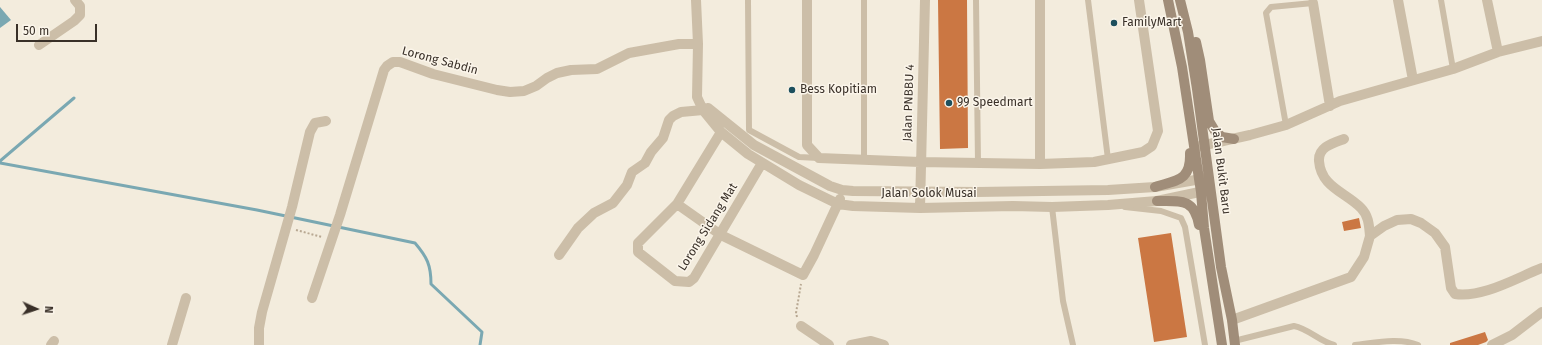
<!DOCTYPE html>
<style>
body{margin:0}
#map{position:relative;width:1542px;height:345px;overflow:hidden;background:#f3ecdd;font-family:"Fira Sans",sans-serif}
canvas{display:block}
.north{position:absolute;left:16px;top:289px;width:40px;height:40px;-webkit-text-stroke:3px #fbf5ea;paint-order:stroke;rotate:93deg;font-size:11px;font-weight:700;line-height:16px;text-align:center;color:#393028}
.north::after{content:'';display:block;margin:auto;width:14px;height:18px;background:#393028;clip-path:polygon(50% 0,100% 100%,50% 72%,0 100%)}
.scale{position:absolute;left:16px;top:24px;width:81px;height:18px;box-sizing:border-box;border:2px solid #393028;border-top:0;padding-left:5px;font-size:12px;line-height:14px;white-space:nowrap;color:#393028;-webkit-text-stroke:3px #fbf5ea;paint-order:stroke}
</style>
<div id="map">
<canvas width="1542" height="345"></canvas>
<div class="north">N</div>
<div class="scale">50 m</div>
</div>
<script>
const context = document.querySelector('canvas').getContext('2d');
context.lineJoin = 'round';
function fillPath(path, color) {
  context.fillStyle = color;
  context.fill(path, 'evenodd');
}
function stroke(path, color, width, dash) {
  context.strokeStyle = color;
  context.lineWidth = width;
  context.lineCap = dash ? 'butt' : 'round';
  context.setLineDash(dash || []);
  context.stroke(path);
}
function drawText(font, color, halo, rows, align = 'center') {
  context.font = font + ' "Fira Sans",sans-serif';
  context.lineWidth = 3;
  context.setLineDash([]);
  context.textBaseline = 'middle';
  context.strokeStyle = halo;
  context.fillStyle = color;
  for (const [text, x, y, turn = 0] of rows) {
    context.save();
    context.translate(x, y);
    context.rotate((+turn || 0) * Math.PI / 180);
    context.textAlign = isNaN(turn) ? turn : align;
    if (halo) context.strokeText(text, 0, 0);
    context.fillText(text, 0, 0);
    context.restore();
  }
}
const water = new Path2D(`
 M0,7L11,20L0,28Z`);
const stream = new Path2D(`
 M0,161L74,98
 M0,163L257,210L415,243C427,257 431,265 431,284L482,332L480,345`);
const building = new Path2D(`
 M938,0H967L968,148L940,149Z
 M1359,218L1361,228L1344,231L1342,222Z
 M1171,233L1187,337L1154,342L1138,238Z
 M1485,332L1488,340L1486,342L1478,345H1450V343Z`);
const path = new Path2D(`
 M296,230L322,237
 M797,317L796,313L801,284`);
const service = new Path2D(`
 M748,0L749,130L799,157L819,158
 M864,0V160
 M976,0L978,163
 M1088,0L1108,159
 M1441,0L1453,69
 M1286,125L1266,13L1271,7L1313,3
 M1052,207L1063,301L1073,345
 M1125,207L1161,211L1181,218L1185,227L1205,345
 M1234,341L1294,326C1309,329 1319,341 1334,345
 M1355,345C1374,343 1399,337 1418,345`);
const minor = new Path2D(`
 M696,0L698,44L697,97L703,110L721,132L748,154L799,185L838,204L853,206L920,208L1013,206L1052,207L1108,205L1157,201L1209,190
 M807,0V145L819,158L920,162L1040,164L1094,162L1143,152L1152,146L1158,131L1139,0
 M1398,0L1413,80
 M1487,0L1498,52
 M1313,3L1330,106
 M39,45L74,21L80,15V6L75,0
 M708,108L754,145L830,186L842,190L853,191L977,192L1108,190L1155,187L1207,178
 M721,132L677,204L638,243V252L675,281L689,282L694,278L762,163
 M1344,139C1333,143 1318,147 1319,161C1321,187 1345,192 1361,208C1369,216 1369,226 1370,236
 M1196,147L1250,135L1286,125L1340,101L1453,69L1498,52L1542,41
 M1040,164V0
 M677,204L721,235L803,275L814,255L840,199
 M920,208L925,0
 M559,255L578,228L594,213L613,203L627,185L632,172L645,163L651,152L663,138L669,120L673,116L681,112L703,110
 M312,298L340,215L384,70L387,66L393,62H400L433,74L497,90L510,92L524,91L536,86L547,78L557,73L571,70L597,69L629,53L679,44H698
 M1232,320L1351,277L1364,257L1370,236L1384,226L1397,220L1411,219L1421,223L1435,233L1445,247L1451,288L1455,294C1483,298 1516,278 1542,268
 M801,326L829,345
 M51,345L54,341
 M172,345L186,298
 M259,345V328L262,312L292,207L310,132L315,123L326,121
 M851,345L871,341L884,345
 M1492,345L1512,335L1542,312`);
const secondary = new Path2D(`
 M1168,0L1182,67L1201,192L1204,228L1222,345
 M1180,0L1188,32L1197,89L1221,267L1232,320L1235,345
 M1196,42L1200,60L1209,121L1215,131L1222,137L1234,139
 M1155,187C1177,180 1191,181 1190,153
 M1157,201C1181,201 1194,198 1199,225`);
const markers = [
 [1114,23,4,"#1c4f5d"],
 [792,90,4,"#1c4f5d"],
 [949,103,4,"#1c4f5d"]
];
const poiNames = [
 ["FamilyMart",1122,23],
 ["Bess Kopitiam",800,90],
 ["99 Speedmart",957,103]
];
const streetNames = [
 ["Lorong Sabdin",440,61,15],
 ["Jalan PNBBU 4",909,103,-88],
 ["Jalan Bukit Baru",1221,171,83],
 ["Jalan Solok Musai",929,194],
 ["Lorong Sidang Mat",708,227,-58]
];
fillPath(water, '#7aa8b2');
stroke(stream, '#7aa8b2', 3);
fillPath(building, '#cb7743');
stroke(path, '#b8a892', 2, [2, 2]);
stroke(service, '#ccbea8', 6);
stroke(minor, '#ccbea8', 10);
stroke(secondary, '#a08d79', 10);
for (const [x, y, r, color] of markers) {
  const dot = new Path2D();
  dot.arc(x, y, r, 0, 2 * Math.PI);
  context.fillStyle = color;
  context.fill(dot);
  stroke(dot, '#fbf5ea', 1.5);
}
drawText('12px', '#393028', '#fbf5ea', poiNames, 'left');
drawText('12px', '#393028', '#fbf5ea', streetNames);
</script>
